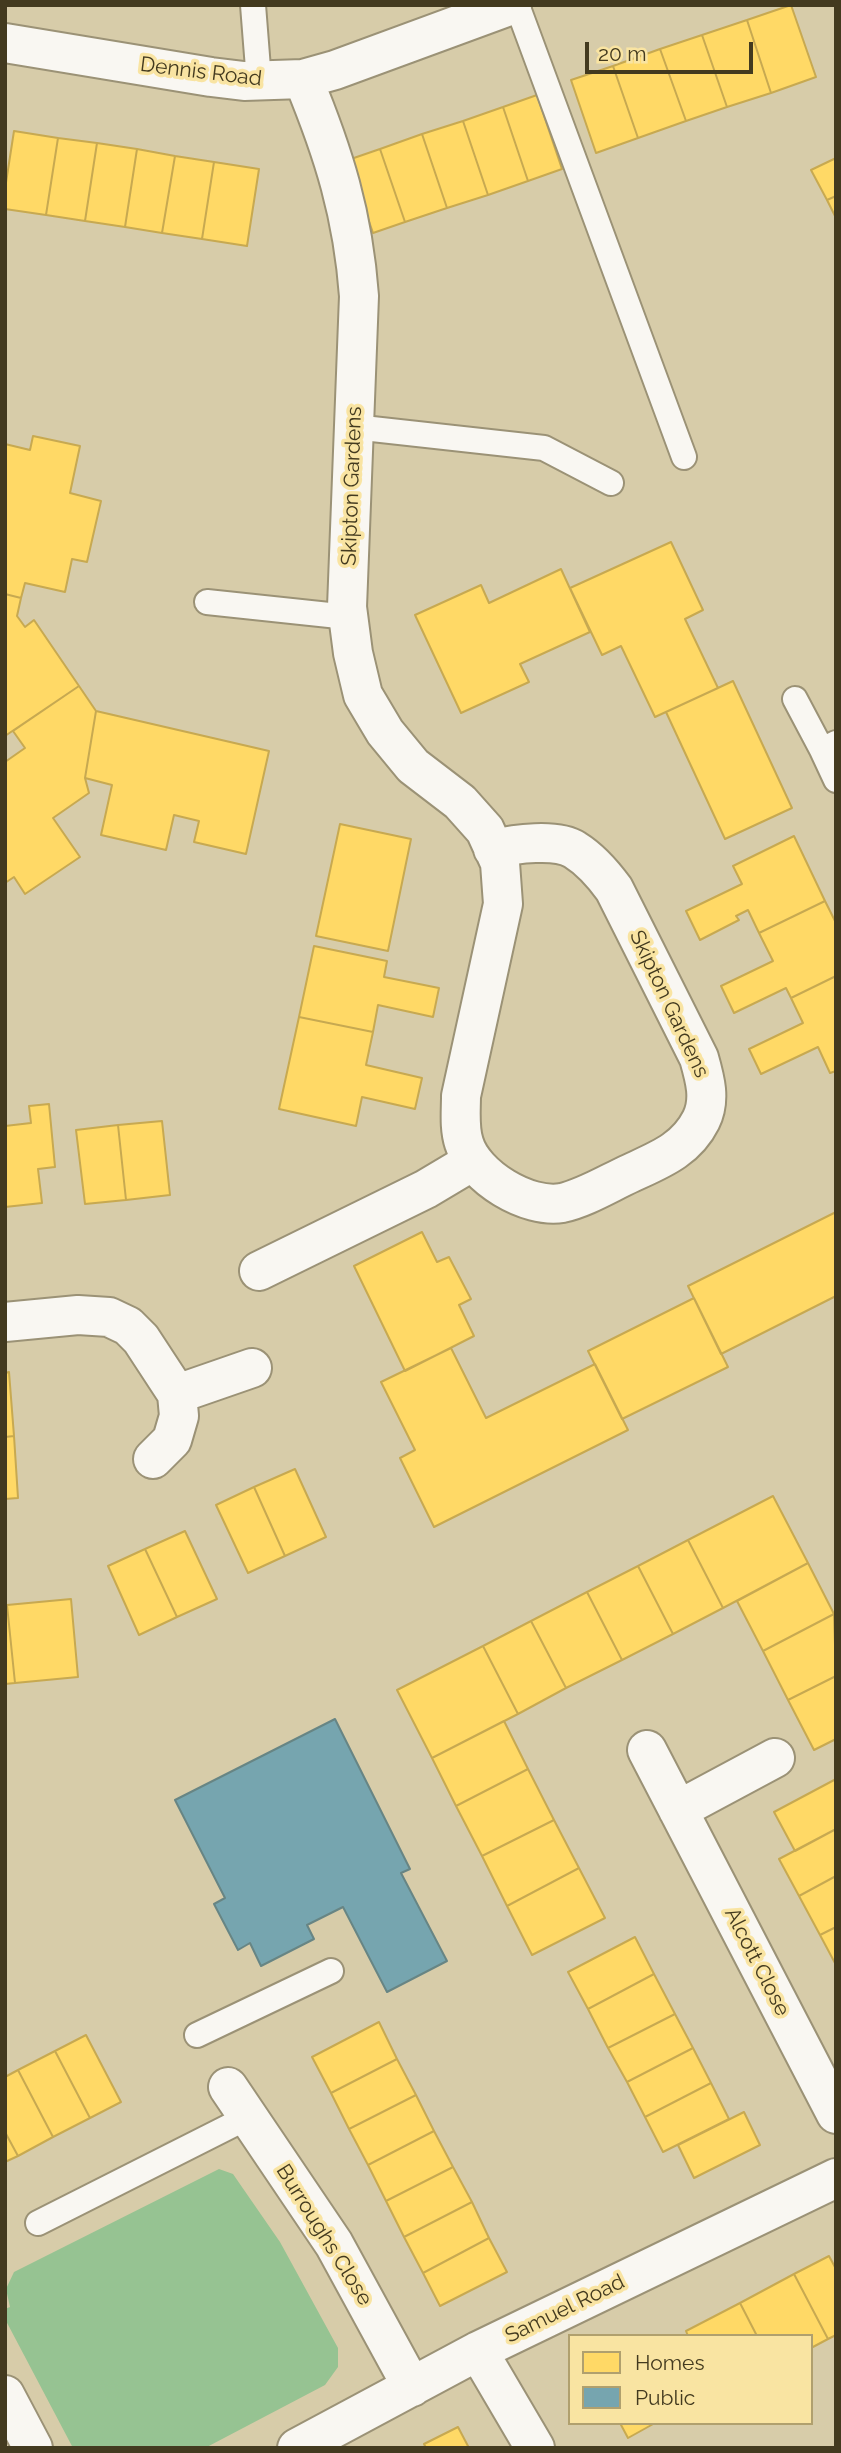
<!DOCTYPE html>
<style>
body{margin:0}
#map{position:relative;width:841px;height:2453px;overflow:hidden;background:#d7cca9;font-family:Raleway,sans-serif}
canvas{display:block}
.frame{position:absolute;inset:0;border:7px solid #433a1f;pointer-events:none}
.legend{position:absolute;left:568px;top:2334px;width:245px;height:91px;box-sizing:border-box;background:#f9e4a2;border:2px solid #b0a06e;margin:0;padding:9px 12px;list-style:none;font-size:21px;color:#433a1f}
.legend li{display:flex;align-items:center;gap:14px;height:35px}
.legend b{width:35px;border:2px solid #b0a06e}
.scale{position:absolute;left:585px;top:42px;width:168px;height:32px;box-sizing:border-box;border:4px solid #433a1f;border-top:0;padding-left:9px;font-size:21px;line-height:24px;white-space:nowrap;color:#433a1f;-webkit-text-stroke:5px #f9e4a2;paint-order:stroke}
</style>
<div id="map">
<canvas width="841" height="2453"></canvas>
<div class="frame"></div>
<ul class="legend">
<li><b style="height:19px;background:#ffd966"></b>Homes</li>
<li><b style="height:19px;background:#76a5af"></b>Public</li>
</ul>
<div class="scale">20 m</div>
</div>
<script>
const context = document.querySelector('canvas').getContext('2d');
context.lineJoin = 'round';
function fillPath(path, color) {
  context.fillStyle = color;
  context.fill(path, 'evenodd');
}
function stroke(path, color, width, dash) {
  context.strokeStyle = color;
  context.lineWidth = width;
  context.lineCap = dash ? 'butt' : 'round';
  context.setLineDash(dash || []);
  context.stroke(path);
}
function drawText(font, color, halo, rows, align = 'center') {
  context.font = font + ' Raleway,sans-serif';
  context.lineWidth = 7;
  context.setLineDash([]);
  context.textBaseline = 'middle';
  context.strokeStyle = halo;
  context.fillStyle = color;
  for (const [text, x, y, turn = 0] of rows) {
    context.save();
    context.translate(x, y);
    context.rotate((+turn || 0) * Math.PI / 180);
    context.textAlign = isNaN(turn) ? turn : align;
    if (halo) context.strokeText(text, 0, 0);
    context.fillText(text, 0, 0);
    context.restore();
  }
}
const green = new Path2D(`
 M219,2169L233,2174L280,2242L338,2348V2367L325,2385L205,2448H73L5,2319V2309L10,2307L6,2289L14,2272Z`);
const homes = new Path2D(`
 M791,5L816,77L771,93L747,20Z
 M747,20L771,93L727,107L702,35Z
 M702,35L727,107L686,121L660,49Z
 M660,49L686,121L638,138L613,66Z
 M613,66L638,138L596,153L571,80Z
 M537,95L562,169L528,181L503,107Z
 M503,107L528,181L488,195L463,121Z
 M463,121L488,195L447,208L422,134Z
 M14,131L58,138L46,215L5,209V189Z
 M422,134L447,208L405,222L380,149Z
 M58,138L97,143L85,221L46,215Z
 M97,143L137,149L125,227L85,221Z
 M137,149L175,156L162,233L125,227Z
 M380,149L405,222L373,233L348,160Z
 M175,156L214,162L202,239L162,233Z
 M836,158V196L827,200L811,170Z
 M214,162L259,169L247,246L202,239Z
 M836,196V218L827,200Z
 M33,436L80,446L70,493L101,501L87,562L72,559L65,592L25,583L21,598L5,594V444L30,450Z
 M671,542L703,610L685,619L718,688L655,717L621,646L602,655L570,588Z
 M561,569L590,632L520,664L529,682L461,713L415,615L481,585L489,603Z
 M5,594L21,598L17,616L25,627L34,620L79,686L5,736Z
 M733,681L792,808L725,839L666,712Z
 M79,686L96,711L85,778L89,793L53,818L80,857L25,894L14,877L5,883V762L25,748L13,731Z
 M96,711L269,751L246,854L194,842L199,821L174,815L166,850L101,835L112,785L85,778Z
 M340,824L411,839L388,951L316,936Z
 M794,836L825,901L759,933L748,910L736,916L739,920L700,940L686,911L742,884L733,866Z
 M825,901L836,923V976L791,998L786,988L734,1013L721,986L773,961L759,933Z
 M314,946L387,961L384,977L439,988L433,1017L378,1005L373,1032L299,1017Z
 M836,976V1071L830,1073L818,1047L761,1074L749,1049L803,1023L791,998Z
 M299,1017L373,1032L366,1065L422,1078L415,1109L362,1097L356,1126L279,1109Z
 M49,1104L55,1167L38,1169L42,1203L5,1207V1126L31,1123L29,1106Z
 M162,1121L170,1195L126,1200L118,1125Z
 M118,1125L126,1200L85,1204L76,1130Z
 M836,1212V1296L721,1354L688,1286Z
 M422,1232L437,1262L449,1257L471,1299L459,1305L474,1336L405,1371L354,1266Z
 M694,1298L728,1367L622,1419L588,1351Z
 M451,1348L486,1418L595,1364L628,1430L434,1527L400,1458L415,1450L381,1382Z
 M9,1372L14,1436L5,1437V1373Z
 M14,1436L18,1498L5,1499V1437Z
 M295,1469L326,1537L285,1556L254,1487Z
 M254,1487L285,1556L248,1573L216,1505Z
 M773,1496L808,1563L723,1608L688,1540Z
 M185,1531L217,1599L177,1617L145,1549Z
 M688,1540L723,1608L673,1634L638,1566Z
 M145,1549L177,1617L139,1635L108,1566Z
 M808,1563L834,1614L763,1651L737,1601Z
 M638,1566L673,1634L622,1660L587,1592Z
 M587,1592L622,1660L566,1688L531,1621Z
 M71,1599L78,1677L15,1683L7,1605Z
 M5,1605H7L15,1683L5,1684Z
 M834,1614L836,1676L788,1700L763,1651Z
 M531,1621L566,1688L518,1714L483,1646Z
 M483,1646L518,1714L432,1758L397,1690Z
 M836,1676V1739L814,1750L788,1700Z
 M504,1721L528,1769L456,1806L432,1758Z
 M528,1769L554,1820L482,1856L456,1806Z
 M836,1779V1829L795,1851L774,1812Z
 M554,1820L579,1868L507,1906L482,1856Z
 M836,1829V1876L799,1896L779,1859Z
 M579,1868L605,1918L532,1955L507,1906Z
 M836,1876V1927L820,1935L799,1896Z
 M836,1927V1965L820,1935Z
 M635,1937L654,1974L588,2009L568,1972Z
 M654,1974L675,2014L608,2048L588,2009Z
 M675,2014L693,2048L627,2082L608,2048Z
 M379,2022L397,2059L331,2093L312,2057Z
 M86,2035L121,2102L90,2118L55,2051Z
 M693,2048L711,2083L645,2117L627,2082Z
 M55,2051L90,2118L53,2137L18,2070Z
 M397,2059L416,2095L349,2129L331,2093Z
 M18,2070L53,2137L18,2156L5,2132V2077Z
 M711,2083L729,2119L663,2152L645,2117Z
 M416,2095L434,2131L368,2165L349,2129Z
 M744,2112L760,2145L694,2178L678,2145Z
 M434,2131L453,2167L386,2201L368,2165Z
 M5,2132L18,2156L5,2162Z
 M453,2167L472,2202L404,2237L386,2201Z
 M472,2202L489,2238L423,2273L404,2237Z
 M489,2238L507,2272L440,2306L423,2273Z
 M829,2256L836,2269V2335L828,2339L794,2274Z
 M794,2274L828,2339L811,2348V2336H757L740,2303Z
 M740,2303L757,2336H688L686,2331Z
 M620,2423H655L628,2438Z
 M458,2427L469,2448H426L424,2444Z`);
const public = new Path2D(`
 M335,1719L410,1869L401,1873L447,1961L387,1992L343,1907L307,1925L314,1939L261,1966L250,1943L238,1950L214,1904L225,1898L175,1800Z`);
const lane = new Path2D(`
 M253,5L259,81
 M517,5L684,457
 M354,427L544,448L611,483
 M207,602L348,617
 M795,699L822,750L836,743
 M822,750L836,780
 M197,2035L331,1971
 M38,2223L248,2117`);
const street = new Path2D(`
 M5,43L211,77L244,81L303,79L335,70L512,5
 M303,79C334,154 353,215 359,296L347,607L353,653L363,695L385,732L413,766L460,802L485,830L500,863L503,904L461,1096C461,1111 459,1128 464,1143C474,1177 528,1209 562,1203C585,1198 609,1183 631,1173C659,1160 686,1150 701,1120C711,1100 705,1079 699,1058L614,889C603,874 591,860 575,850C557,838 514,844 493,849
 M259,1271L426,1189L473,1161
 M5,1322L78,1315L109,1317L128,1326L141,1339L177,1394L179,1416L172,1440L153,1459
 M177,1394L252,1368
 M647,1750L836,2114
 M678,1810L775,1758
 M228,2087L334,2244L412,2387
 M478,2351L535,2448
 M5,2395L33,2448
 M297,2448L478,2351L836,2178`);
const streetNames = [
 ["Dennis Road",201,72,7],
 ["Skipton Gardens",352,486,-88],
 ["Skipton Gardens",669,1004,65],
 ["Alcott Close",757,1962,63],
 ["Burroughs Close",324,2235,58],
 ["Samuel Road",565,2309,-26]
];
fillPath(green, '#96c392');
fillPath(homes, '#ffd966');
stroke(homes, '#c7a951', 2);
fillPath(public, '#76a5af');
stroke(public, '#678584', 2);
stroke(lane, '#9b9276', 28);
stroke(street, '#9b9276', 42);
stroke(lane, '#f9f7f2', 24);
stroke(street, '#f9f7f2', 38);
drawText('21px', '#433a1f', '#f9e4a2', streetNames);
</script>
